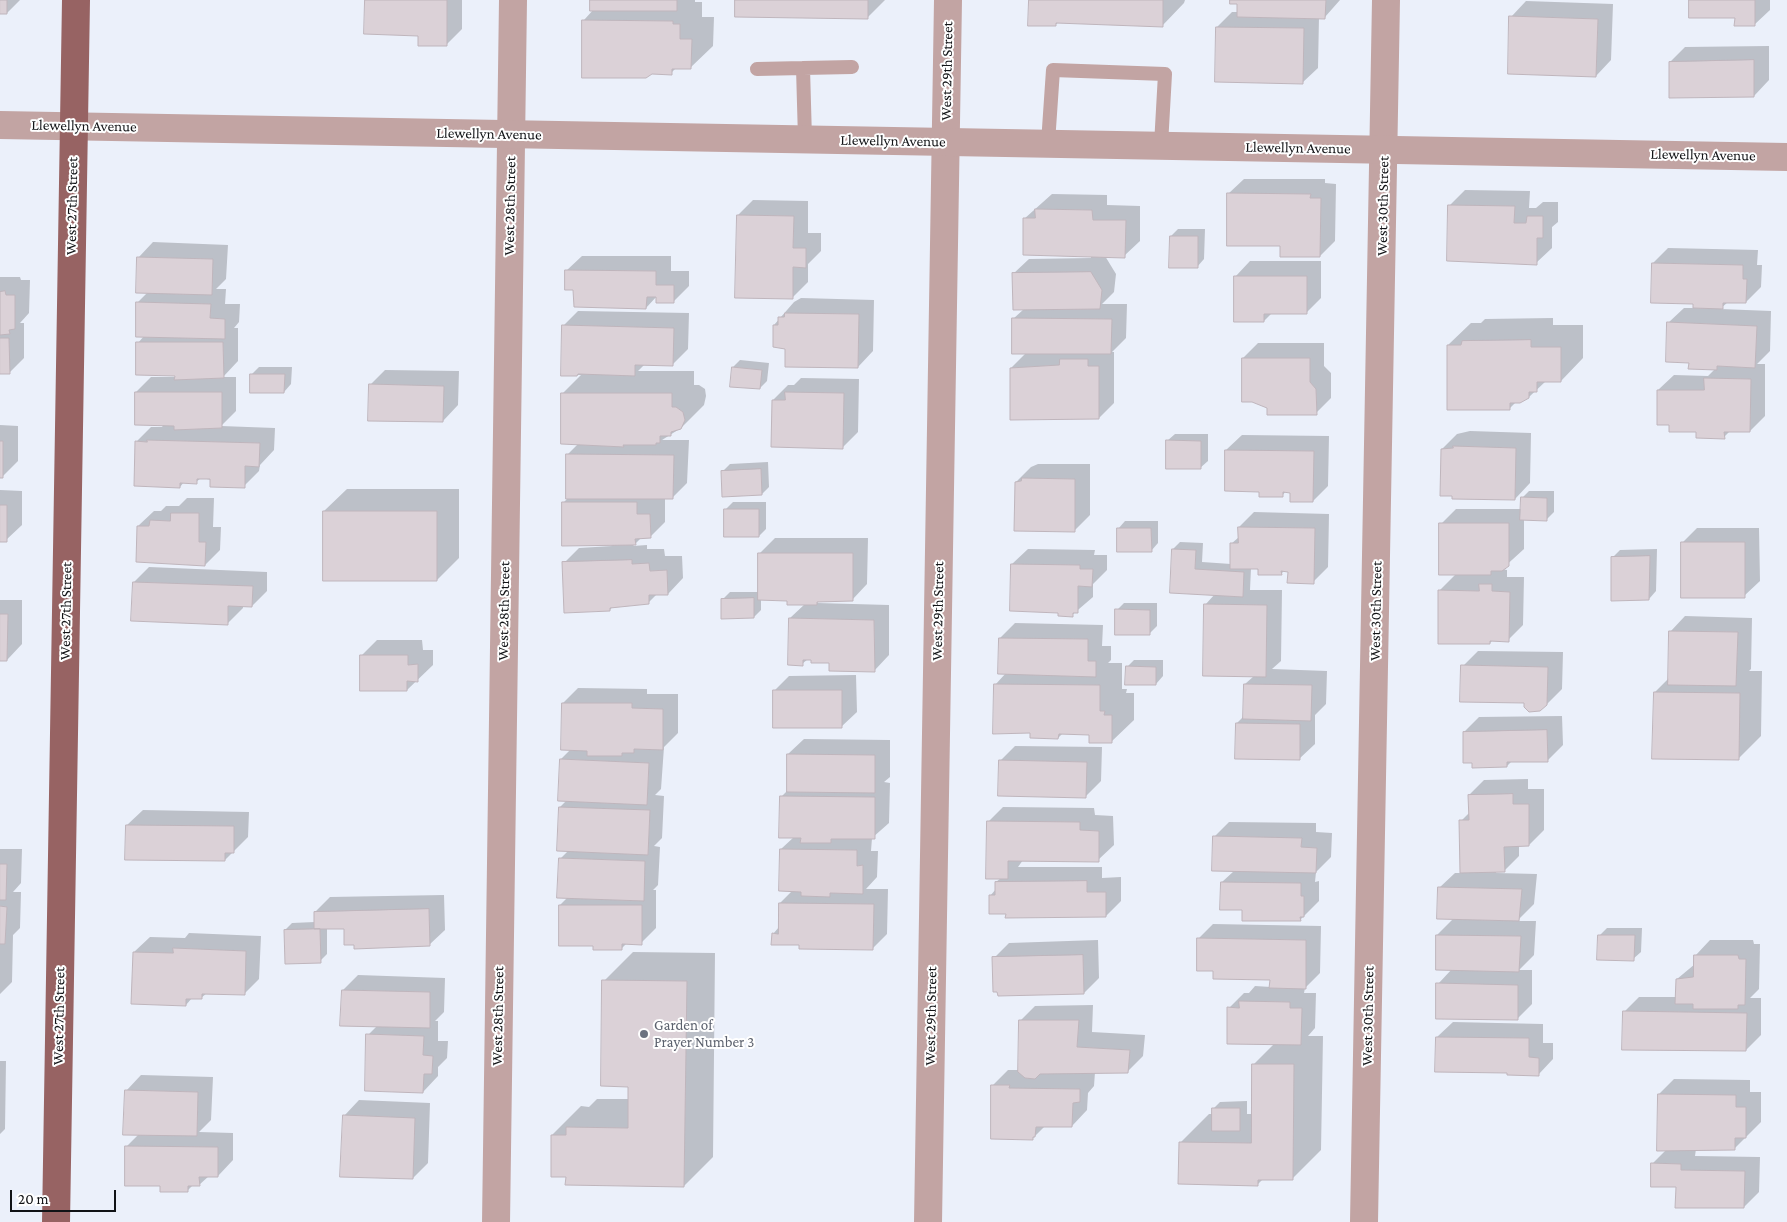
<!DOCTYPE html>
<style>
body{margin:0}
#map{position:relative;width:1787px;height:1222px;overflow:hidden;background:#ebf0fa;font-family:"Crimson Pro",serif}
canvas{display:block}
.scale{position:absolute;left:10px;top:1190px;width:106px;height:22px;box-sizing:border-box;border:2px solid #111316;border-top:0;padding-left:6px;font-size:15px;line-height:18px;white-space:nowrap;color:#111316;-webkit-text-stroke:4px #fff;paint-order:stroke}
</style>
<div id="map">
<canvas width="1787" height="1222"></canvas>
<div class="scale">20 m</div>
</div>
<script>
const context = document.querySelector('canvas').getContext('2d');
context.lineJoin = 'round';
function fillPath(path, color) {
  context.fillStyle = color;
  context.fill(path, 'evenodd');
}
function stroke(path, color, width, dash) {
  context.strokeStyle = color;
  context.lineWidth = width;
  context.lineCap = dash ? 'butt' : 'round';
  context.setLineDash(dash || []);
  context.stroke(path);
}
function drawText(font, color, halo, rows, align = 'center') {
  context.font = font + ' "Crimson Pro",serif';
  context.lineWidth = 4;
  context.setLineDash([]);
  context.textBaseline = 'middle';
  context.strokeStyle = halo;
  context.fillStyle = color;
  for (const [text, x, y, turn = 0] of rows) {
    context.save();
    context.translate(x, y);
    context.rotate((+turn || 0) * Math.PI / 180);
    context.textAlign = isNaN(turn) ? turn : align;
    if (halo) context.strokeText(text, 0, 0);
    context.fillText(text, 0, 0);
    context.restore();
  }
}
const shadow = new Path2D(`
 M0,0H20L7,13H0Z
 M366,0H462V29L447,44Z
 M591,0H695V2H702V17H714L713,46L690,68H676L671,73L584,20L594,9Z
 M736,0H885L867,18Z
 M1030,0H1185L1184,3L1162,26L1059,22L1055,25Z
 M1232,0H1340L1325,17H1319L1318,68L1302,83L1217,27L1232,12H1238V3Z
 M1691,0H1770V10L1754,25Z
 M1526,1L1613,4L1611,60L1596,76L1511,17Z
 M1769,46V80L1754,96L1670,62L1685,47Z
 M1244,179H1325V183L1336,184L1335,241L1320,256L1281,245L1228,194Z
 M1465,190L1530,191L1529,208H1536L1543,202H1558V222L1552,227V248L1536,263L1450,205Z
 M1052,194L1107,195V205L1140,206V241L1124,256H1105L1116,274L1114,292L1102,304H1127L1126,338L1112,352H1114V403L1099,418L1011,368L1027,352L1013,319L1024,309L1013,274L1029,259L1091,258V256L1024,219Z
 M753,200L808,201V233H821V251L808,264V282L792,298L738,215Z
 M1178,229H1205L1204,259L1197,267L1171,236Z
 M153,242L228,245L226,279L216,289H226L225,304H240L239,322L234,328H238V361L223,377H236V411L221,426L275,428L274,450L260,465L259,471L244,486L201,478L196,482H184L180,487L136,442L151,427H162L164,424L136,392L151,377H176V374L138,343L144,336L137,303L148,292L138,258Z
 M1668,248L1758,250L1757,265H1762L1761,287L1746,302H1728L1720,309L1771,311L1770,351L1757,364H1765V416L1750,431H1730L1724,437L1670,424L1658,390L1674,375L1708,376L1715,369L1690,362L1668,323L1684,308H1694V303L1653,263Z
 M582,256H671V271H689V286L674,301L657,296L646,308L566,271Z
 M1250,261H1321V298L1306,313H1272L1264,321L1235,277Z
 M0,277H20L21,280H30L29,313L20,323H24V358L9,373H0Z
 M801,298L874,300L873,351L858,367L786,348L774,325L794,302Z
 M578,311L689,313L688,349L673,364H645L638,371H694V385H699L705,389L706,396L704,405L681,428L662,440H689L687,483L672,498H665V522L650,537H642L633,546L647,545V549H664L665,556H682L683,578L668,594H657L648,603L613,606L610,610L564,563L579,548L612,546L563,503L567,499V455L578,444L563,393L581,375H562L563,326Z
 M1553,318V325H1583V358L1561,381H1546L1529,397L1516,402L1509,409L1448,345L1471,323H1481L1485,319Z
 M1258,343H1324V366L1331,373V398L1316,413L1243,358Z
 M740,360L769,363L767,381L760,388L733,367Z
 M259,367H292L291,384L284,392L251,375Z
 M385,370L459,371L458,405L443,421L370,385Z
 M801,378L859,379L858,432L843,447L773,400L788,385H794Z
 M0,425L18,426V461L2,477H0Z
 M1470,431L1531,433L1530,483L1515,499L1442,449L1457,434Z
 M1175,434H1208V461L1200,468L1167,441Z
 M1242,435L1329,436L1328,486L1313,501L1291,492L1286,491L1282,496L1260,491L1226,450Z
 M768,462L769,487L762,494L723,471L730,464Z
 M1038,464H1090V515L1075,530L1016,482L1031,467Z
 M347,489H459V558L437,580L324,511Z
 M0,490L22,491V525L6,540L0,541Z
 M1529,491H1554V512L1546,520L1524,519V549L1502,569L1507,570V577H1524L1523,625L1508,640H1493L1490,643L1440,590L1456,574L1441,524L1456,509H1521L1522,498Z
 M187,498H214L213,527H221L220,550L205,565L138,526L154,511H161L166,506H179Z
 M733,502H766V529L759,536L725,510Z
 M1254,512L1329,514L1328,567L1313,582L1289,570H1285L1281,574L1251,568L1250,590H1282L1281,661L1272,669L1327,671L1326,704L1315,715V744L1299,759L1237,723L1245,715V684L1254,676L1205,605L1215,594L1173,549L1180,542L1203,543L1202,562L1231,564V544L1239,537V527Z
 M1125,521H1158V543L1151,551L1118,529Z
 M1697,528H1759L1760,581L1744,596L1682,543Z
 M775,538H868L867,584L852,600H820L817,603L889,605V655L874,671L812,659H808L802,664L790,618L805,604L788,600L761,599V610L754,617L722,600L730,592H759L760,553Z
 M1028,549L1095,550L1094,555H1107V570L1093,584V597L1072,615L1059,612L1012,564Z
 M1657,549L1656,591L1649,599L1613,557L1620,550Z
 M149,567L267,572V591L252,606L243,605V608L227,624L134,582Z
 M0,600H22V644L7,660H0Z
 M1124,603H1157V626L1149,634L1117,610Z
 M1685,616L1752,618L1751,669L1749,671H1762L1761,736L1739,758L1655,692L1669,678L1670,632Z
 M1015,623L1103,625L1102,646H1111V660L1108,663H1122V689H1127L1126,693H1134V720L1111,742L1090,733H1063L1058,738L1031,732L995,685L1006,673L1000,638Z
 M377,640H422L423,650H433V665L407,690L362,655Z
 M1478,651L1563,652L1562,689L1547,704L1525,702L1463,666Z
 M1134,660H1163V676L1156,684L1127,667Z
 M856,675L857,712L841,727L774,691L789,676Z
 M578,688L647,689V694H678V733L664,747L661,789L655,795L664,796L662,838L654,846L660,847L658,885L653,890H656V928L641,943H627L621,949L594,945L560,905L568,897L560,859L569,850L560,807L567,800L561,759L571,749L563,703Z
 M1562,716L1563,745L1548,760L1512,761L1507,766L1464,732L1479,717Z
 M804,739L890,740V777L884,782L890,783L889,823L872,838L871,851H878L877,877L866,889H888L887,934L872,949L800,944L773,934L779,927L780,903L793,890L781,849L794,837L781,797L788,790V754Z
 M1015,746L1102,747L1101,781L1086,796L1000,761Z
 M1528,779V789H1544V830L1529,845H1519V856L1504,871H1496V873L1537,874L1534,904L1517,921H1536L1534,955L1519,970H1532V1004L1517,1019L1438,984L1452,969L1437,935L1454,918L1439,888L1455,873H1461V821L1470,812L1469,795L1484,780Z
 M1003,807L1094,808L1095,815L1113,816L1114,845L1098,860H1023L1018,867H1102V878L1121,877V901L1106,916L1007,913L990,896L996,889V882L1001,878L988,822Z
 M143,810L249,812L248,837L225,860L127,825Z
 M1229,822L1316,823V832L1332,833L1331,857L1316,872L1315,882L1319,881V901L1300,920L1243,909L1222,882L1234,871L1214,837Z
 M0,849H22L21,883L13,892H21L20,928L13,935L12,982L0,994Z
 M444,895L445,930L429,945L355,944L345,927L327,928V954L320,961L285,930L292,923L315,922V912L330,897Z
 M1213,924L1321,926L1320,973L1305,988L1304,993H1316L1315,1028L1308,1036H1323L1321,1150L1292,1179L1264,1178L1257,1185L1180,1143L1209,1114H1213V1109L1220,1102L1247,1101V1114H1252L1253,1065L1275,1043L1229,1008L1244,993H1249L1255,986L1271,987V979L1214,970L1198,939Z
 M1607,928H1642L1641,952L1633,959L1600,935Z
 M189,933L261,936L259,979L244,994L207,993L201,998H192L186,1005L134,952L150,937L185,938Z
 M1098,940L1099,978L1084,993L994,958L1009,943Z
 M1710,940H1753L1754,944H1760L1759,989L1750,998H1761V1035L1746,1050L1624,1012L1639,997H1677V979L1695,964V956Z
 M633,952L715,953L713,1157L684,1186L567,1176L552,1135L581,1106L589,1107L597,1099H630V1085L604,981Z
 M358,975L445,978L444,1012L435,1021H438V1041H448L447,1058L438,1067V1076L423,1092L368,1035L377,1026L343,990Z
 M1093,1005L1092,1032L1145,1035L1143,1056L1128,1071L1095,1072L1094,1086L1088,1093L1087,1110L1072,1126L1046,1125L1032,1139L993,1085L1008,1070H1019L1020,1021L1035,1006Z
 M1453,1022L1543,1024V1043H1553V1059L1538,1075L1508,1072L1437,1037Z
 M0,1061H6L5,1129L0,1134Z
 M141,1075L213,1077L211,1120L199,1132L233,1133V1160L218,1176H209L199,1185H193L188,1190L161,1185L126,1147L139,1134L126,1091Z
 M1674,1079L1750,1080V1092H1761V1122L1734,1149H1696L1695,1156L1760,1157L1759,1192L1744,1207L1677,1186L1652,1164L1666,1150L1659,1094Z
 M359,1100L430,1103L428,1163L413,1178L344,1116Z`);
const building = new Path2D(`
 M0,0H7V14H0Z
 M365,0H447V46H418V36L364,34Z
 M590,0H677V11H590Z
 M735,0H868V19L735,17Z
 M1029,0H1163V27L1056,23V26H1028Z
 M1230,0H1326L1325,19L1237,17V4H1230Z
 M1689,0H1755V26H1734L1735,18H1689Z
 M1509,16L1598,19L1596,77L1508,74Z
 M582,20L673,21V24H680V39H692L691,69H672V75L652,74L646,78H582Z
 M1216,27L1304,28L1303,84L1215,82Z
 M1754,60V97L1669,98V62Z
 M1227,193L1311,194L1310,198H1321L1320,257H1280V246H1227Z
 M1448,205L1515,206L1514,223H1526L1527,216H1543V238H1537V265L1447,261Z
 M1035,209L1092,210L1093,220H1126L1125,258L1023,255V218H1035Z
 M737,215L794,216L793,248H806V268L793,267V299L735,298Z
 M1170,236H1198V268H1169Z
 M137,257L213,259L212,295L136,293Z
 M1652,263L1743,265V279H1747L1746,303H1723V309L1693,308V304L1651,303Z
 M565,270L656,271V285H674V303H656V297H647L646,309L574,307L573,290H565Z
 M1091,272L1102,290L1100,309L1013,310L1012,273Z
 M1234,276H1307V314H1264V322H1234Z
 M5,291L6,295H15V329L9,330L10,334L0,335V292Z
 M136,302L211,304L210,318L225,319V339L136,337Z
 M785,313L859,314L858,368L785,367V349L773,347V325H778V317H784Z
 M1012,318L1112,319L1111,354H1012Z
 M1667,322L1757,326L1755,368L1717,366V370L1688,369L1689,363L1666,362Z
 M562,325L674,328L673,366L635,365V376L578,374L577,376H561Z
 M0,338H9L10,374H0Z
 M1531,340V347H1561V382H1537V392H1529V398L1520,403H1510V410H1447V345H1461L1462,341Z
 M136,342H223L224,378L174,380L175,376L136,375Z
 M1242,358H1310V382L1316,389L1317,415H1267V408L1252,402H1242Z
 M1060,359H1088V366H1099V419L1010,420V368L1059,365Z
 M732,367L762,370L760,389L730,387Z
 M250,374H285L284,393H250Z
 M1704,378L1751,379L1750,432H1724L1725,439L1696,438V432H1669V425H1657V390H1704Z
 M369,384L444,386L443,422L368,421Z
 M135,392H222V428L174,430V426L135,425Z
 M785,392L844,393L843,449L771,447L772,400H785Z
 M561,393H672V407H676L683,412L685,420L681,429L671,432V436H660V443H656V445H623L624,447L561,444Z
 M147,440L260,443L259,467L245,466V488L210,487V479H197V484L180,483V488L134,486L135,441L147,442Z
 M1166,440L1201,441V469H1166Z
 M0,441H3V478H0Z
 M1453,446L1516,448L1515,500L1452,499V496H1440L1441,449L1453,448Z
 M1225,450L1314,451L1313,502H1290V493L1283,492V497H1259V492L1225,491Z
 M566,454L674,455L673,499H566Z
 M761,469L762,495L722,497L721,471Z
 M1022,478L1075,479V532L1014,531L1015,482L1021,481Z
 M1521,497L1547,498V521L1520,520Z
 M562,502H637V514H650L651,538L635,539L636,545L562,546Z
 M0,505H7V542H0Z
 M724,509H759V537H724Z
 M323,511H437V581H323Z
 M171,513H199V542H206L205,566L136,562L137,526H149L150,520L170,521Z
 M1439,523H1509V566L1502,571H1491V575H1439Z
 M1238,527L1315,528L1314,584L1287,583L1288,572L1281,571L1282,575H1258V569H1230V543H1238Z
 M1117,528H1151L1152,552H1117Z
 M1681,542H1745V598H1681Z
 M1172,549L1196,550L1195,569L1244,572L1243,597L1170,593Z
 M758,553H853V601L817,602V605H787V601L758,600Z
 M1650,556L1649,600L1611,601V557Z
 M632,560V564L649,563L650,571L667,570L668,595H649V604L610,608V611L564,613L562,562Z
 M1011,564L1080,565V569H1093L1092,587L1078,586V613H1073V617L1058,616V613L1010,611Z
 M133,582L253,586L252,607L228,606V625L131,621Z
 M1479,584H1492V591L1510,592L1509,642L1490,641V644H1438V590L1479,591Z
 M754,598V618L721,619V599Z
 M1204,604L1267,605L1266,677L1203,676Z
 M1115,609L1150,610V635H1115Z
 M0,614H8L7,661H0Z
 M789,618L874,620L875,672L829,671V663H811V660H803V666L788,665Z
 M1669,631L1738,632L1736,686L1668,685Z
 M999,638L1088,639V661H1096V677L998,674Z
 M360,655H408V665L418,664V682L407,681V691H360Z
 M1461,665L1548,667L1547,705L1540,711L1529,712L1524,707V703L1460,702Z
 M1126,666L1156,667V685H1125Z
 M994,684L1100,685V711H1105L1104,715H1112V743H1089V735L1059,734L1058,739L1030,738V733L993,734Z
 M1244,684L1312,685L1311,721L1243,719Z
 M773,690H842V728H773Z
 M1654,692L1740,693L1739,760L1652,759Z
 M562,703H632V708L663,709V750L634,749V753H622V756H587V751L561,750Z
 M1236,723L1300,724V760L1235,759Z
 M1547,730L1548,762H1507V767L1472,768V763H1463V732Z
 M787,754L875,755V793L787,792Z
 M560,759L649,763L647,805L558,801Z
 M999,760L1087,762L1086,798L998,796Z
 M1513,794V804H1529V846L1504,847L1505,872L1460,873L1459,820H1469L1468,795Z
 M780,796L875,797V839H831V843H800L801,838H779Z
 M559,807L650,810L648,855L557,851Z
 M987,821L1080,822V830L1099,831V862L1008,861V879H986Z
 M126,825L234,826V853H225V861L125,860Z
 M1213,836L1302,838L1301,847L1317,848L1316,873L1212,871Z
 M780,849L857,850V866L863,865V894L830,893V897L801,896V892L779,891Z
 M559,858L645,861L644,901L557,898Z
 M0,864H7L6,900H0Z
 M1087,881V892H1106V917L1005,918L1006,914H989V895H995V882Z
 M1221,882L1301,883V896H1304V917H1300L1301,921H1242V910H1220Z
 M1438,887L1522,889L1519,921L1437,919Z
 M779,903L874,904L873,950L799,949V945H771L772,933L778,934Z
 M559,905H642V945L622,944V950H593V946H559Z
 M0,906L7,907L5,944H0Z
 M429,909L430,946L354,949V945H344V929H314V912Z
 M320,929L321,963L285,964L284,930Z
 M1436,935L1521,936L1519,972L1436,970Z
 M1598,935H1635L1634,961L1597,960Z
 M1197,938L1306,940V989L1269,988L1270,980L1213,979V971H1197Z
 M173,948L246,951L245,995L202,994V999H186V1006L131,1004L133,952L173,953Z
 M1083,955L1084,994L998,996L997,992H993L992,957Z
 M1694,955H1738L1739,959H1746L1745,1005H1738V1009H1693V1004H1675L1676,979L1693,977Z
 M602,980L687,981L684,1187L565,1185L566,1177H551V1135H566V1127L628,1128V1087L601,1086Z
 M1436,983L1518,985V1020L1436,1019Z
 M342,990L430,992V1028L340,1026Z
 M1239,1001L1290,1002V1008H1302L1301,1045L1227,1044V1007L1239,1008Z
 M1623,1011L1747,1013L1746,1051L1622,1050Z
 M1019,1020H1079L1077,1047L1130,1050L1128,1073L1040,1074L1035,1079L1025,1078L1018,1072Z
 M366,1034L424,1036L423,1055L433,1056L432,1074H424L423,1093L365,1091Z
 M1436,1037L1529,1038V1057L1539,1058V1076L1507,1075V1073L1435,1072Z
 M1252,1064H1294L1293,1180H1258V1186L1178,1184L1179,1142L1251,1143Z
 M991,1085H1010L1009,1088L1080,1089V1102L1073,1103L1072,1127H1036L1035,1137H1033V1140L991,1139Z
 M125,1090L198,1092L197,1136L123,1135Z
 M1658,1094L1736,1095V1107H1746V1138H1735V1150L1657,1151Z
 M1212,1108H1240V1131H1212Z
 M343,1115L415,1118L413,1179L340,1177Z
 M125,1146L218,1147V1177H199L200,1186H188V1192H160V1186H125Z
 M1651,1163L1681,1164V1170L1745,1171L1744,1208H1675L1676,1187H1651Z`);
const service = new Path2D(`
 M757,69L803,68
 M805,139L803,68L852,67
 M1048,143L1053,70L1165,74L1161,145`);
const minor = new Path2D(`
 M496,1222L513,0
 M928,1222L948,0
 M1364,1222L1386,0`);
const tertiary = new Path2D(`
 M0,125L1787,157`);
const primary = new Path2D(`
 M56,1222L76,0`);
const markers = [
 [644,1034,5,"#6b7280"]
];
const streetNames = [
 ["West 29th Street",947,71,-89],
 ["Llewellyn Avenue",84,126,1],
 ["Llewellyn Avenue",489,134,1],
 ["Llewellyn Avenue",893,141,1],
 ["Llewellyn Avenue",1298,148,1],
 ["Llewellyn Avenue",1703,155,1],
 ["West 27th Street",72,206,-89],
 ["West 28th Street",510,206,-89],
 ["West 30th Street",1383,206,-89],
 ["West 27th Street",66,611,-89],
 ["West 28th Street",504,611,-89],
 ["West 29th Street",938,611,-89],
 ["West 30th Street",1376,611,-89],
 ["West 27th Street",59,1016,-89],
 ["West 28th Street",498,1016,-89],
 ["West 29th Street",931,1016,-89],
 ["West 30th Street",1368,1016,-89]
];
const worshipNames = [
 ["Garden of",654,1025],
 ["Prayer Number 3",654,1042]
];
fillPath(shadow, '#0003');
fillPath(building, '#dbd1d7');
stroke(building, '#bfb5bc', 1);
stroke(service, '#c2a4a3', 14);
stroke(minor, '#c2a4a3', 28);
stroke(tertiary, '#c2a4a3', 28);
stroke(primary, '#976363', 28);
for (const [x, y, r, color] of markers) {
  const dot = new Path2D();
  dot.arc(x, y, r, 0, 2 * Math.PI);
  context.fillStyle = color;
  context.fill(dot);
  stroke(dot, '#fff', 2);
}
drawText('15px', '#111316', '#fff', streetNames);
drawText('15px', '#5b616d', '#fff', worshipNames, 'left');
</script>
